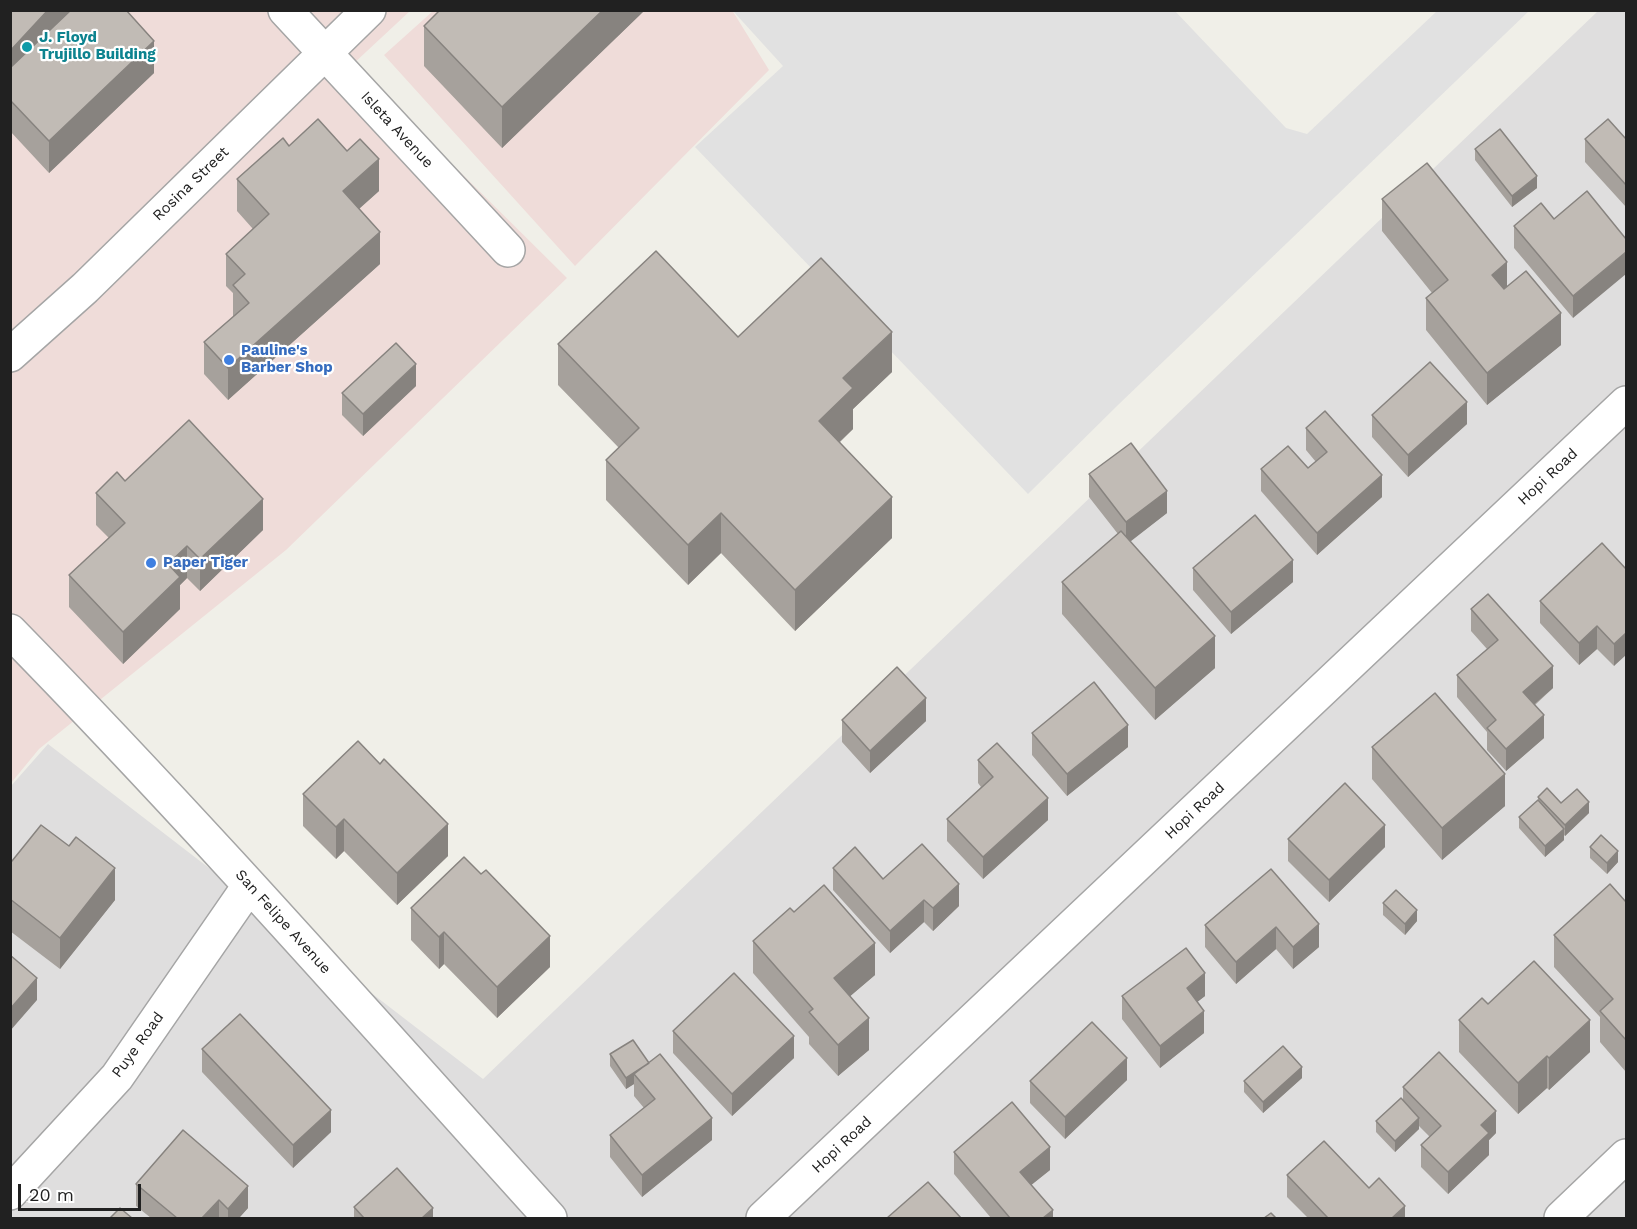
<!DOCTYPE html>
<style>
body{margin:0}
#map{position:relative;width:1637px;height:1229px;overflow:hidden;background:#f0efe8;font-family:"Work Sans",sans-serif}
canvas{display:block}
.frame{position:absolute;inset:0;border:12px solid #212121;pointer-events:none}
.scale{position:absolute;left:18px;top:1184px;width:123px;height:27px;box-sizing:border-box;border:3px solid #212121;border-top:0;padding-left:8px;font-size:18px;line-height:21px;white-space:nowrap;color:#212121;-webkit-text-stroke:4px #fff;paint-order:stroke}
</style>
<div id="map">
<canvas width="1637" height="1229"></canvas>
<div class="frame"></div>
<div class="scale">20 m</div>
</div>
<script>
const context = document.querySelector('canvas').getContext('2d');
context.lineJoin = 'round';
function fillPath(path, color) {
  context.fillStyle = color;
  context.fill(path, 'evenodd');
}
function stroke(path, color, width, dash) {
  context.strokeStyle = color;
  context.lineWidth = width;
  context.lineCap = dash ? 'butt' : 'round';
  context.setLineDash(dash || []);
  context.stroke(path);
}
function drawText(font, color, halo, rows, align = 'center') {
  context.font = font + ' "Work Sans",sans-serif';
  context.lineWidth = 4.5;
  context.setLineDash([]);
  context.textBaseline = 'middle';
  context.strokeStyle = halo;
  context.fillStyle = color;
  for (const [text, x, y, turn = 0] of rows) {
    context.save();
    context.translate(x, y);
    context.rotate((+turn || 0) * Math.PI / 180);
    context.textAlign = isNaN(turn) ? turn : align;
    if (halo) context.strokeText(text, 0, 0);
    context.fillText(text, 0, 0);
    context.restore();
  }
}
const residential = new Path2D(`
 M1598,11H1626V1218H11V786L48,744L483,1079Z`);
const commercial = new Path2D(`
 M732,10L769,70L575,266L384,55L433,11Z
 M11,11H410L352,65L567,278L286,550L39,749L11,783Z`);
const parking = new Path2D(`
 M733,11H1175L1286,128L1307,134L1437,11H1529L1119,404L1028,494L695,147L783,66Z`);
const minor = new Path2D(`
 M285,10L508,250
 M10,355L85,288L369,10
 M10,631C196,821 372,1021 550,1218
 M10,1193L117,1077L249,886
 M763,1218L1626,403
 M1561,1218L1626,1156`);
const wall = new Path2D(`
 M10,10L154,73L49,173L10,131Z
 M645,10L502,148L424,66V26Z
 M1585,139H1626V207L1585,162Z
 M289,146L379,191L359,209L380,264L228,400L204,374V342L233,317V293L226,286V254L253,229L237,211V179Z
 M1475,149L1537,188L1512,207L1475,160Z
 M1587,191L1573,318L1514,248V226L1554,219Z
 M1382,199L1507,286L1561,345L1487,405L1426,330V298L1432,293L1382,231Z
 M738,337L892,372L853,409V429L840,442L892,538L795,631L721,553L688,585L606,500V460L619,448L558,385V344Z
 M416,386L363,436L342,415V393Z
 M1372,415L1467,424L1408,477L1372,437Z
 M1306,428L1382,497L1317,555L1261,491V469L1308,468L1316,462L1306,450Z
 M1089,474L1167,513L1130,541L1215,668L1155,720L1062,614V582L1118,534L1089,497Z
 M125,481L263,530L200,591L187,578L180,585V609L123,664L69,607V575L109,538L96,525V493Z
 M1193,568L1293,582L1231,634L1193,590Z
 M1626,569L1614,666L1597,649L1579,665L1540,623V601Z
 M1471,609L1553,688L1535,705L1544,738L1506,771L1487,750V732L1457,697V675L1487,649L1471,631Z
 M842,720L926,721L870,773L842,742Z
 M1032,733L1128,747L1067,796L1032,755Z
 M1372,747L1505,806L1442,860L1372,779Z
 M978,760L1048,820L983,879L947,841V819L981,787L978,783Z
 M303,794L448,856L397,905L344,851L336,859L303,826Z
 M1538,797L1561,803L1589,813L1565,836L1564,835V840L1545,857L1519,828V817L1538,801Z
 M1288,839L1385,847L1329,902L1288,861Z
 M1590,847L1618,862L1607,874L1590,858Z
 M10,860L115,900L60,969L10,931Z
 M833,868L883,879L959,906L933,931L924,922L890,953L833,890Z
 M1271,869L1319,947L1293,969L1276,949L1236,984L1205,947V925Z
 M1626,902V1072L1600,1042V1017L1554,967V935Z
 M1383,903L1417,921L1405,935L1383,915Z
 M411,908L550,967L497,1018L444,964L439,969L411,940Z
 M794,912L875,975L850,996L869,1050L838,1076L809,1044V1037L753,973V941Z
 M1122,996H1205L1197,1002L1204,1033L1160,1068L1122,1019Z
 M1488,1004L1590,1052L1549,1090L1547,1088L1518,1114L1459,1052V1020Z
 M673,1031L794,1058L732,1116L673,1053Z
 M202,1049L331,1132L293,1168L202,1072Z
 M610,1054L649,1063L712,1140L642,1197L610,1157V1135L644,1108L634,1096V1084L626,1089L610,1066Z
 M1302,1078L1263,1113L1244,1092V1081Z
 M1127,1080L1065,1139L1030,1103V1081Z
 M1403,1087L1496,1133L1489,1140V1155L1448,1194L1421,1167V1145L1430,1137L1419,1126V1129L1395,1152L1376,1132V1121L1403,1100Z
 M183,1130L248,1208L239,1218H151L136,1206V1184Z
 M954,1152L1050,1170L1031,1185L1053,1218H991L954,1174Z
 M1287,1175L1369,1188L1405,1218H1308L1287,1197Z
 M354,1207L433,1218H354Z`);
const shadedWall = new Path2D(`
 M48,10H77L10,83V51Z
 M603,10H645L502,148V107Z
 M154,41V73L49,173V141Z
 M379,159V191L343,223V191Z
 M1537,176V188L1512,207V196Z
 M380,232V264L228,400V368Z
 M1626,252V274L1573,318V296Z
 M1507,262V294L1492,275Z
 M1561,313V345L1487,405V373Z
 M892,332V372L853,409V429L819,461V421L843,378Z
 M416,364V386L363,436V414Z
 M1467,402V424L1408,477V455Z
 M1382,475V497L1317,555V533Z
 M1167,491V513L1126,545V522Z
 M892,497V538L795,631V590Z
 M263,499V530L200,591V559Z
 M721,513V553L688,585V545Z
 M187,546V578L180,585V609L123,664V632L168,564Z
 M1293,560V582L1231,634V612Z
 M1597,626V649L1579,665V643Z
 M1626,633V655L1614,666V644Z
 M1215,636V668L1155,720V688Z
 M1553,666V688L1523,714V692Z
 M926,698V721L870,773V751Z
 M1544,715V738L1506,771V749Z
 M1128,725V747L1067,796V774Z
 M1505,774V806L1442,860V828Z
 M1048,798V820L983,879V857Z
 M1589,802V813L1565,836V825Z
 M344,819V851L336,859V827Z
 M448,824V856L397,905V873Z
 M1385,825V847L1329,902V880Z
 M1564,829V840L1545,857V846Z
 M1618,851V862L1607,874V863Z
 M115,868V900L60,969V938Z
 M959,884V906L933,931V908Z
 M924,900V922L890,953V931Z
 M1417,910V921L1405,935V924Z
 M1319,924V947L1293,969V947Z
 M1276,927V949L1236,984V962Z
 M444,932V964L439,969V937Z
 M550,936V967L497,1018V987Z
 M875,943V975L834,1010V978Z
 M1205,973V996L1187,1010V988Z
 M37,978V1000L10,1031V1009Z
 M1204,1011V1033L1160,1068V1046Z
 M869,1018V1050L838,1076V1045Z
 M1590,1020V1052L1549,1090V1058Z
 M794,1036V1058L732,1116V1094Z
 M1547,1056V1088L1518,1114V1083Z
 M1127,1058V1080L1065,1139V1117Z
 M649,1063L634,1074V1084L626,1089V1078Z
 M1302,1067V1078L1263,1113V1102Z
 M331,1110V1132L293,1168V1145Z
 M1496,1111V1133L1489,1140V1155L1448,1194V1172L1481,1125Z
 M712,1118V1140L642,1197V1175Z
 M1419,1118V1129L1395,1152V1141Z
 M1050,1147V1170L1020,1194V1172Z
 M248,1186V1208L239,1218H228V1209Z
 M219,1200V1218H202Z
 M1405,1206V1218H1392Z
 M433,1208V1218H422Z
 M1053,1210V1218H1043Z`);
const building = new Path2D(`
 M10,10H48L10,51Z
 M71,10H126L154,41L49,141L10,100V68Z
 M440,10H603L502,107L424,26Z
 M318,119L347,151L360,139L379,159L343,191L380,232L228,368L204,342L249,303L233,285L245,274L226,254L269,214L237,179L283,138L289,146Z
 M1608,119L1626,139V185L1585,139Z
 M1500,129L1537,176L1512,196L1475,149Z
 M1427,163L1507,262L1492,275L1504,289L1526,271L1561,313L1487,373L1426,298L1448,280L1382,199Z
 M1587,191L1626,239V252L1573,296L1514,226L1541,203L1554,219Z
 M656,251L738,337L821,258L892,332L843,378L853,388L819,421L892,497L795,590L721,513L688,545L606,460L639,428L558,344Z
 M396,343L416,364L363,414L342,393Z
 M1430,362L1467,402L1408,455L1372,415Z
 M1325,411L1382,475L1317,533L1261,469L1288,446L1308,468L1327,452L1306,428Z
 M189,420L263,499L200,559L187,546L168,564L180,577L123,632L69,575L125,523L96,493L117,472L125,481Z
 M1131,443L1167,491L1126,522L1089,474Z
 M1255,515L1293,560L1231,612L1193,568Z
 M1121,531L1215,636L1155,688L1062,582Z
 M1602,543L1626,569V633L1614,644L1597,626L1579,643L1540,601Z
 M1488,594L1553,666L1523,692L1544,715L1506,749L1487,728L1496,720L1457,675L1498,640L1471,609Z
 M897,667L926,698L870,751L842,720Z
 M1094,682L1128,725L1067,774L1032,733Z
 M1435,693L1505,774L1442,828L1372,747Z
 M358,741L380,764L384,759L448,824L397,873L344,819L336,827L303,794Z
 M997,743L1048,798L983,857L947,819L993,777L978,760Z
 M1345,783L1385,825L1329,880L1288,839Z
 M1547,788L1561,803L1577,789L1589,802L1565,825L1538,797Z
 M1538,800L1564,829L1545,846L1519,817Z
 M41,825L69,846L76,837L115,868L60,938L10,899V860L12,861Z
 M1601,835L1618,851L1607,863L1590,847Z
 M922,844L959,884L933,908L924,900L890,931L833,868L855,847L883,879Z
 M464,857L481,874L486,870L550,936L497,987L444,932L439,937L411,908Z
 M1271,869L1319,924L1293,947L1276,927L1236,962L1205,925Z
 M1610,884L1626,902V1040L1600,1011L1613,999L1554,935Z
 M824,885L875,943L834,978L869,1018L838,1045L809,1012L813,1009L753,941L790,908L794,912Z
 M1396,890L1417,910L1405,924L1383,903Z
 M1186,948L1205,973L1187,988L1204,1011L1160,1046L1122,996Z
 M10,955L37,978L10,1009Z
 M1534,961L1590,1020L1549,1058L1547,1056L1518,1083L1459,1020L1482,998L1488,1004Z
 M734,973L794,1036L732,1094L673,1031Z
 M240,1014L331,1110L293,1145L202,1049Z
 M1092,1022L1127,1058L1065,1117L1030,1081Z
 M633,1040L649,1063L626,1078L610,1054Z
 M1283,1046L1302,1067L1263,1102L1244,1081Z
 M1439,1052L1496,1111L1481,1125L1489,1133L1448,1172L1421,1145L1441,1126L1403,1087Z
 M660,1054L712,1118L642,1175L610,1135L655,1099L634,1074Z
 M1401,1098L1419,1118L1395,1141L1376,1121Z
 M1012,1102L1050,1147L1020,1172L1053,1210L1043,1218H1010L954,1152Z
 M183,1130L248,1186L228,1209L219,1200L202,1218H177L136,1184Z
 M1324,1141L1369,1188L1379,1178L1405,1206L1392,1218H1328L1287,1175Z
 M397,1168L433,1208L422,1218H364L354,1207Z
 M928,1182L961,1218H887Z
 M120,1208L132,1218H110Z
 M1271,1213L1276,1218H1264Z`);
const markers = [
 [27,47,6,"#0f9aa8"],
 [229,360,6,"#3f7fe0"],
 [151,563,6,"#3f7fe0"]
];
const cultureNames = [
 ["J. Floyd",39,38],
 ["Trujillo Building",39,55]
];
const streetNames = [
 ["Isleta Avenue",397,130,47],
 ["Rosina Street",191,184,-44],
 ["Hopi Road",1548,477,-43],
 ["Hopi Road",1195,811,-43],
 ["San Felipe Avenue",283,922,48],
 ["Puye Road",138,1045,-54],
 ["Hopi Road",842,1145,-43]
];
const shopNames = [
 ["Pauline's",241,351],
 ["Barber Shop",241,368],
 ["Paper Tiger",163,563]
];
fillPath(residential, '#dfdede');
fillPath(commercial, '#efdcd9');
fillPath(parking, '#e1e1e1');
stroke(minor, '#a5a5a5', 36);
stroke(minor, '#fff', 33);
fillPath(wall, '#a6a19c');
fillPath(shadedWall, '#87837f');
fillPath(building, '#c1bbb5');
stroke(building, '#87837f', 1.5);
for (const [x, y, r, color] of markers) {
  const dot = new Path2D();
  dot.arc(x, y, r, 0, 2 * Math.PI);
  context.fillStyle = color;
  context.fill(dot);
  stroke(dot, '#fff', 2);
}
drawText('bold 15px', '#0d838f', '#fff', cultureNames, 'left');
drawText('15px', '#212121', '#fff', streetNames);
drawText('bold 15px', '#366cbe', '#fff', shopNames, 'left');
</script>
